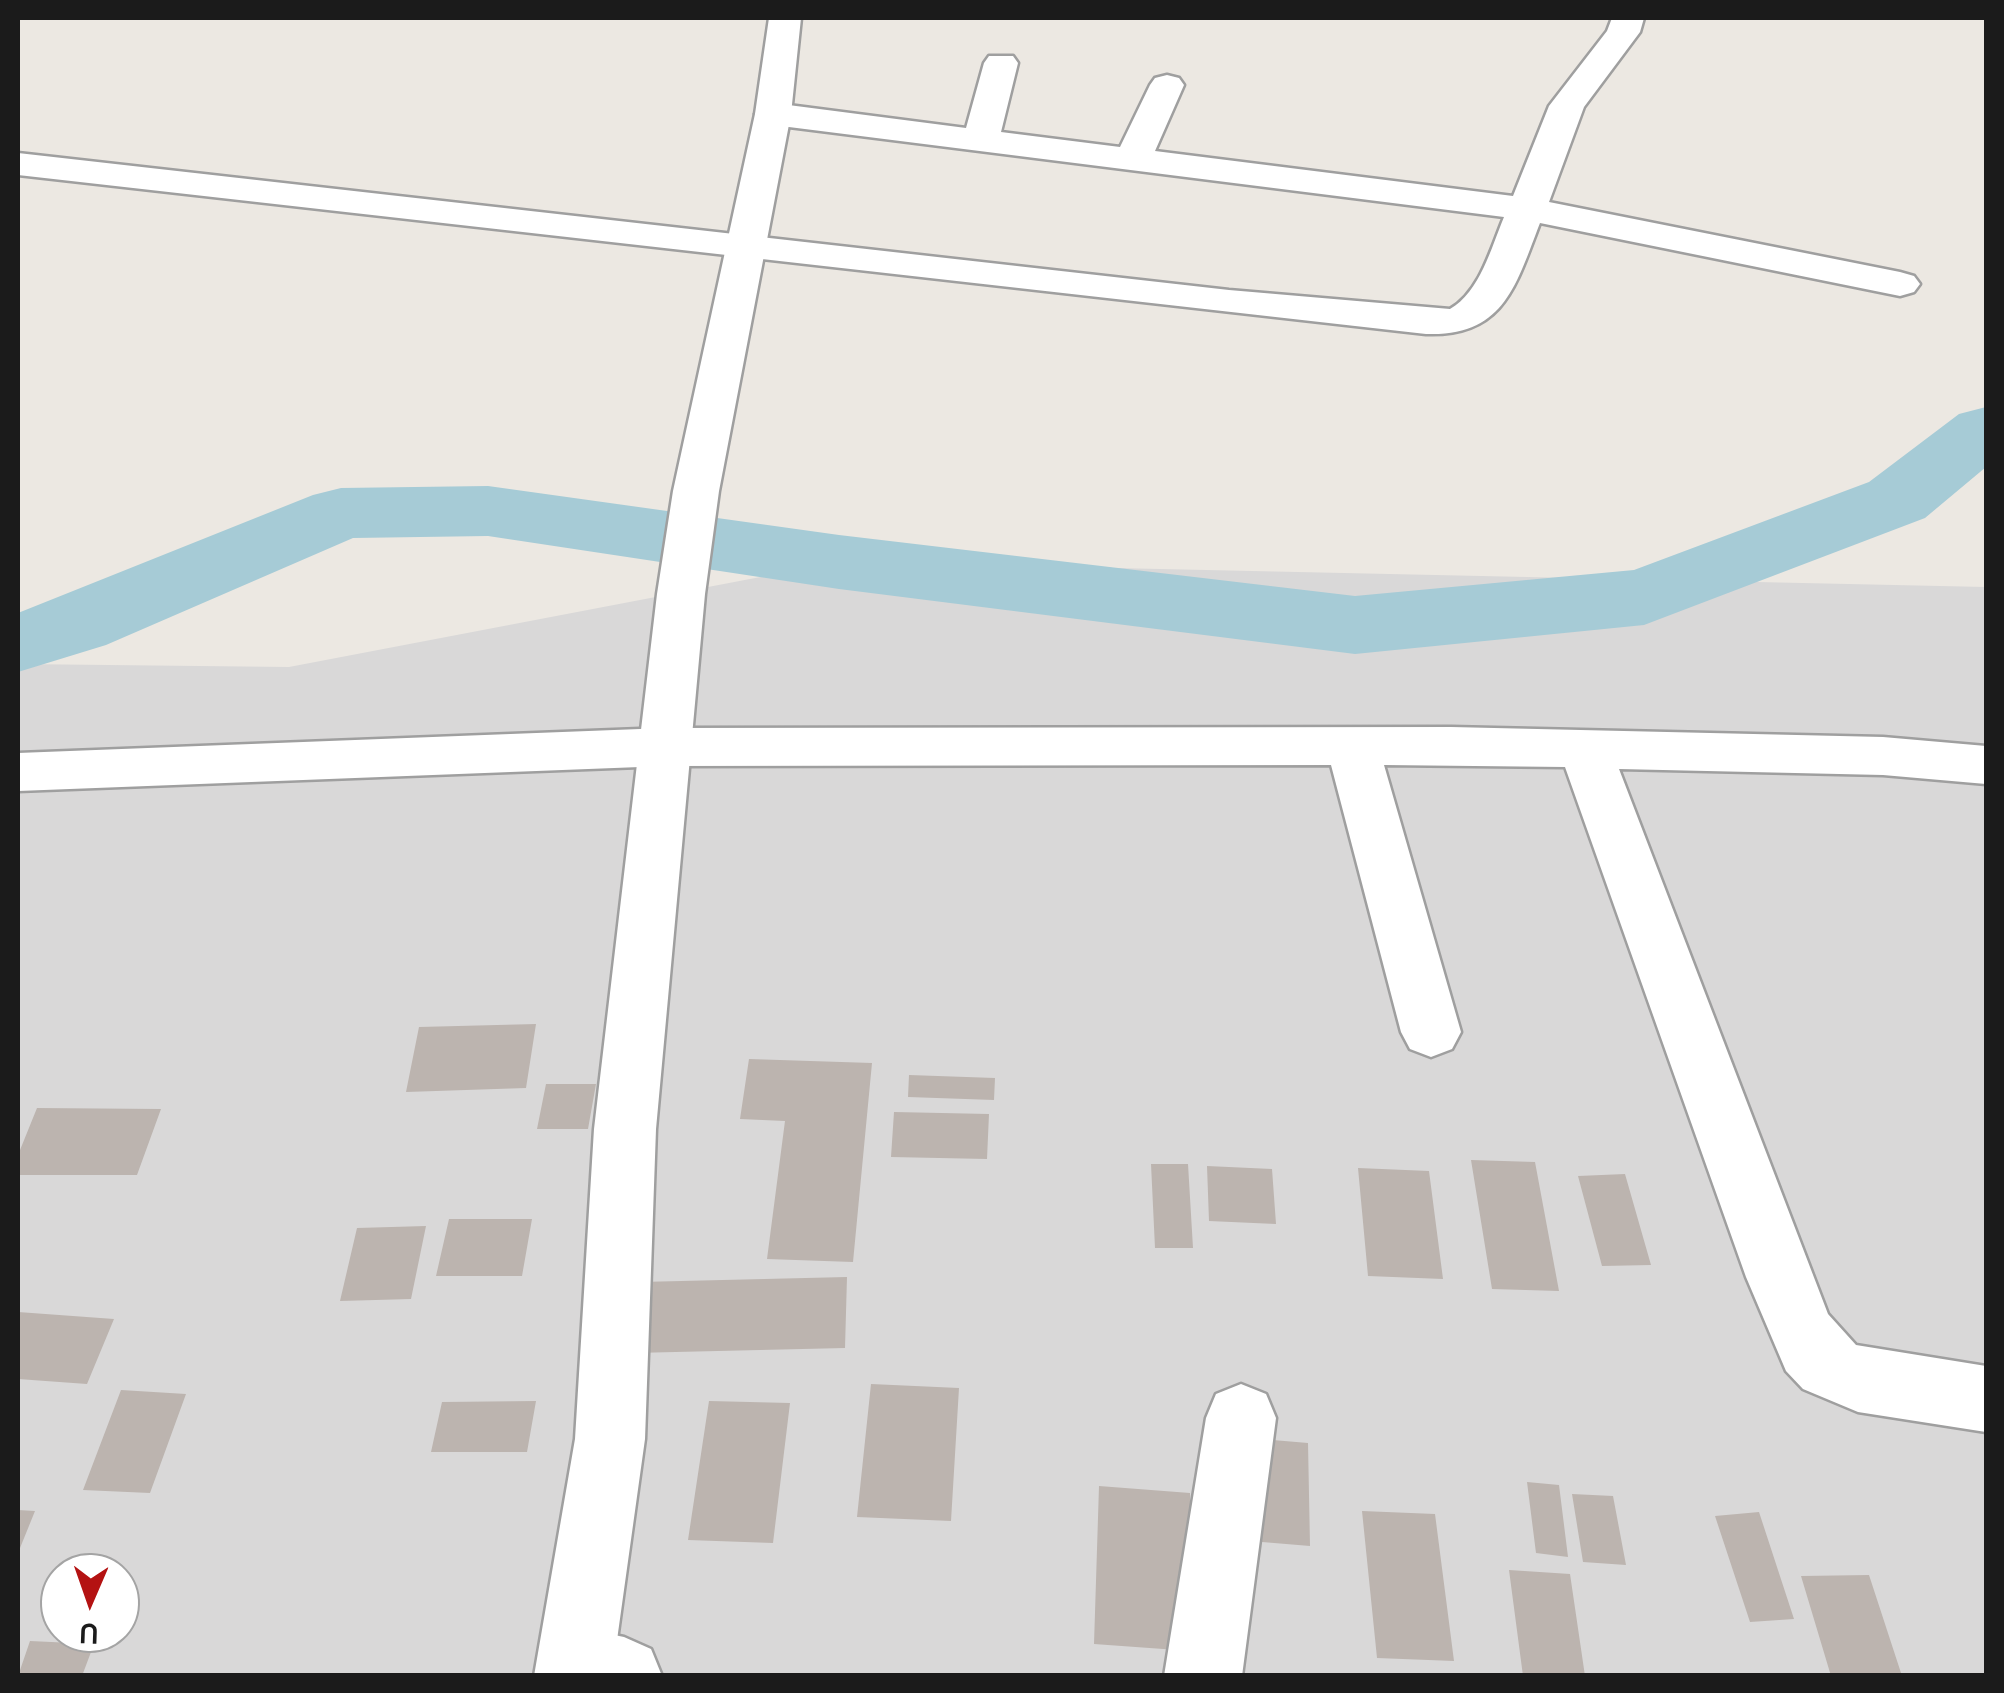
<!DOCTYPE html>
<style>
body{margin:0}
#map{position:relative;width:2004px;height:1693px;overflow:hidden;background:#ece8e2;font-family:Overpass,sans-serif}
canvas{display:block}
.frame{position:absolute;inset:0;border:20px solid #1b1b1b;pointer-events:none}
.north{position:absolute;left:40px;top:1553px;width:100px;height:100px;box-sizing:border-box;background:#fff;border:2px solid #a4a4a4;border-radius:50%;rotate:182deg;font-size:28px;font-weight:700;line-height:40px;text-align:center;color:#1b1b1b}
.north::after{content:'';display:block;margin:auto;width:35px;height:45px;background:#b41212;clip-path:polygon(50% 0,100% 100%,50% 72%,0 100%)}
</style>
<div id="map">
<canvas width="2004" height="1693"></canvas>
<div class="frame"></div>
<div class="north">U</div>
</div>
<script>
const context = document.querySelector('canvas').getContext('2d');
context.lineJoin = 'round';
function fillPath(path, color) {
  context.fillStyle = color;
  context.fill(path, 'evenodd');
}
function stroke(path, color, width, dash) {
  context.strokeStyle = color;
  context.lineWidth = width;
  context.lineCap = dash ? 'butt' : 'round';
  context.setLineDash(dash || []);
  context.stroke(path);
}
const residential = new Path2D(`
 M839,562L1986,587V1675L18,1676V664L289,667ZM60,1573H120V1633H60Z`);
const river = new Path2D(`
 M1986,407V467L1925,518L1644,625L1355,654L839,589L488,536L353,538L106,645L18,672V613L313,495L341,488L488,486L839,535L1355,596L1634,570L1869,482L1959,414Z`);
const building = new Path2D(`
 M536,1024L526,1088L406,1092L419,1027Z
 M749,1059L872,1063L853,1262L767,1259L785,1121L740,1119Z
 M909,1075L995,1078L994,1100L908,1097Z
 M546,1084H596L588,1129H537Z
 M37,1108L161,1109L137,1175H18V1155Z
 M894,1112L989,1114L987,1159L891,1157Z
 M1471,1160L1535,1162L1559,1291L1492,1289Z
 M1151,1164H1188L1193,1248H1155Z
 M1207,1166L1272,1169L1276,1224L1209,1221Z
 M1358,1168L1429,1171L1443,1279L1368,1276Z
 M1625,1174L1651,1265L1602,1266L1578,1176Z
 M449,1219H532L522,1276H436Z
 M426,1226L411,1299L340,1301L357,1228Z
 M847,1277L845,1348L633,1353L640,1282Z
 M18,1312L114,1319L87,1384L18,1379Z
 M871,1384L959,1388L951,1521L857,1517Z
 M121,1390L186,1394L150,1493L83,1490Z
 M536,1401L527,1452H431L442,1402Z
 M709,1401L790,1403L773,1543L688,1540Z
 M1249,1438L1308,1443L1310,1546L1250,1541Z
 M1527,1482L1559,1485L1568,1557L1536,1553Z
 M1099,1486L1190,1493L1191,1651L1094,1644Z
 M1572,1494L1613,1496L1626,1565L1583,1562Z
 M18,1510L35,1511L18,1553Z
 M1362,1511L1435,1514L1454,1661L1377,1658Z
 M1759,1512L1794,1619L1750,1622L1715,1516Z
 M1509,1570L1570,1574L1585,1676H1523Z
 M1869,1575L1902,1676H1831L1801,1576Z
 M30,1641L94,1644L82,1676H18Z`);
const minor = new Path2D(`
 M1612,18H1644L1640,32L1584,107L1549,202L1900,272L1914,276L1920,284L1914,292L1900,296L1540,223C1516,285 1504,337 1426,334L18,175V153L1229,290L1450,309C1480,292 1491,248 1504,217L773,125L760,122L755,114L760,106L773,103L966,128L984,63L989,56H1013L1018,63L1001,132L1120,147L1150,85L1155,78L1167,75L1179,78L1184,85L1155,151L1513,196L1549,106L1607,31Z
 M1451,727L1883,737L1986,746V784L1883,775L1619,769L1828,1314L1856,1345L1986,1366V1432L1858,1412L1803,1389L1786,1371L1746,1277L1565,767L1384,765L1461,1032L1452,1049L1431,1057L1410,1049L1401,1032L1331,765L666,766L18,791V753L666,728Z
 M1241,1384L1266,1394L1276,1418L1242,1676H1164L1206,1418L1216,1394Z
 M575,1627L624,1637L651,1649L662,1676H541L537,1665L548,1638Z`);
const tertiary = new Path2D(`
 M769,18H801L791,114L719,491L705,594L656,1129L645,1439L612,1676H534L575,1439L594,1129L657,594L673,491L755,114Z`);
fillPath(residential, '#d9d8d8');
fillPath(river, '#a6cbd6');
fillPath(building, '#bcb4af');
stroke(minor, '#9f9f9f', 5);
stroke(tertiary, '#9f9f9f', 5);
fillPath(minor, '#fff');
fillPath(tertiary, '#fff');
</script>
